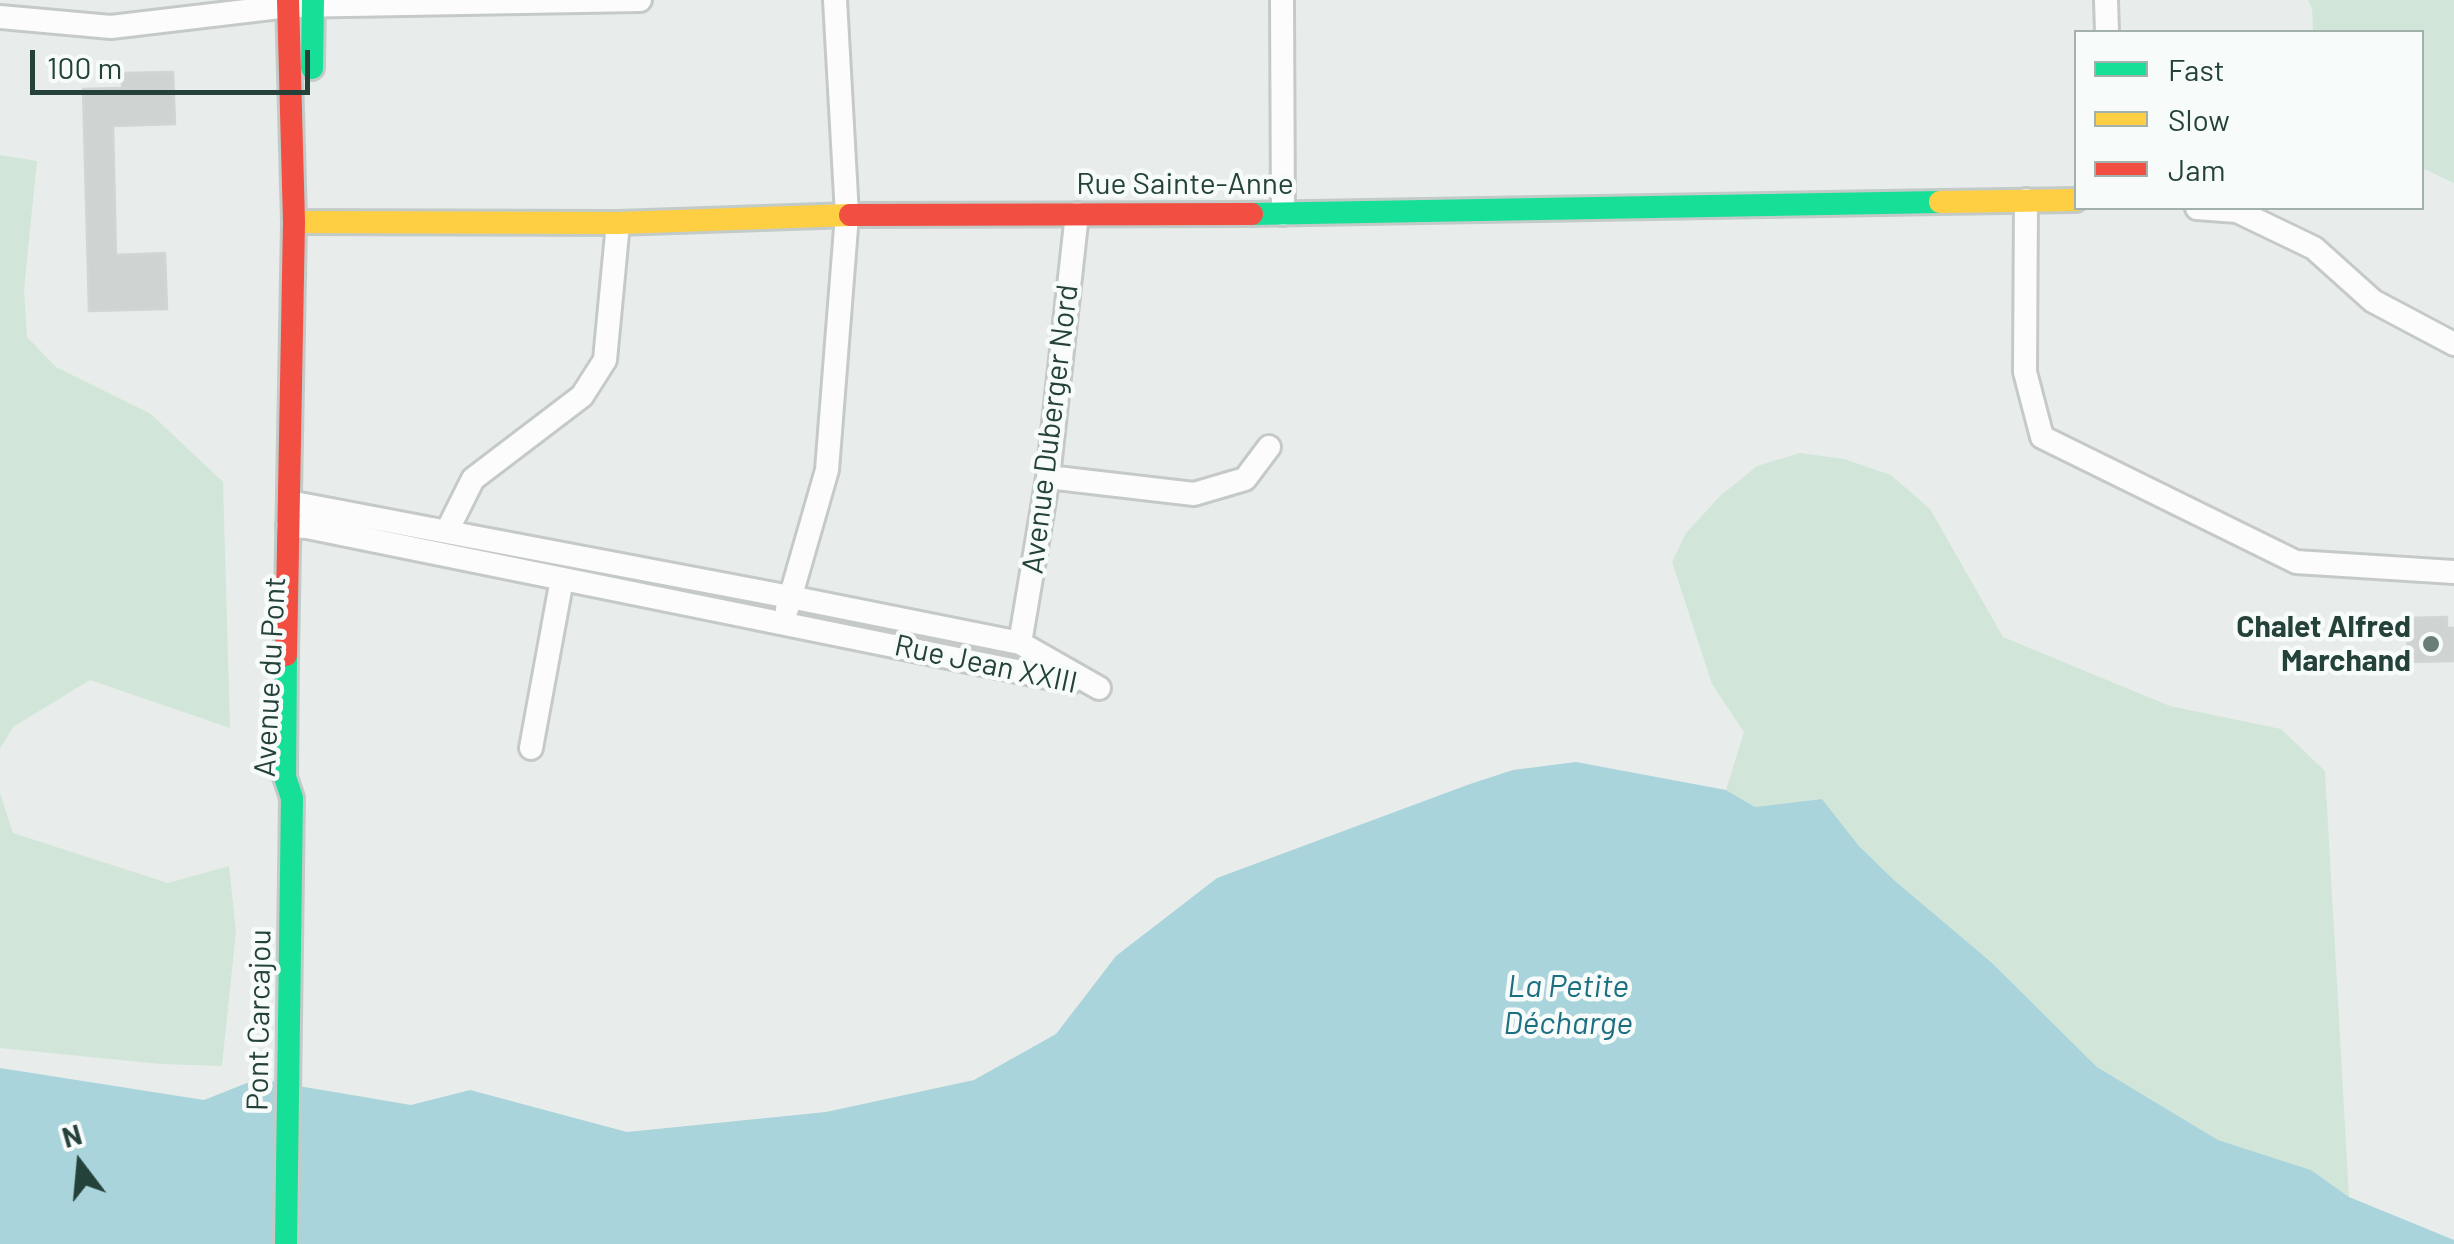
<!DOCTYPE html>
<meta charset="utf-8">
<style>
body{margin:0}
#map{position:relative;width:2454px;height:1244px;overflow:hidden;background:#e8edeb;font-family:Barlow,sans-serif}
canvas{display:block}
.legend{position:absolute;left:2074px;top:30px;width:350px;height:180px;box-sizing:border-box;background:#f7fbf9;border:2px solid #a3b1ad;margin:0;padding:12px 18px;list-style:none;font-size:30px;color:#24423a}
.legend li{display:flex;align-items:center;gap:20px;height:50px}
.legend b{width:50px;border:2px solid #a3b1ad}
.north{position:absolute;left:30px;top:1114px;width:100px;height:100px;-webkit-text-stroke:8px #f7fbf9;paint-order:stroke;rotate:344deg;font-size:28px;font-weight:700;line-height:40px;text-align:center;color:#24423a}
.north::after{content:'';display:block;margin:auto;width:35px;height:45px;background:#24423a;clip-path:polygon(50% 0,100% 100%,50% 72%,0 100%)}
.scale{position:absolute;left:30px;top:50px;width:280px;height:45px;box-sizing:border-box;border:5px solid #24423a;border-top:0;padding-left:12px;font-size:30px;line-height:35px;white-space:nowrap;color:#24423a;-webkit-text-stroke:8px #f7fbf9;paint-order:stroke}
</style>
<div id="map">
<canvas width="2454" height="1244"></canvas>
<ul class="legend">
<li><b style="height:12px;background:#16e098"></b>Fast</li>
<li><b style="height:12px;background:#ffcf43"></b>Slow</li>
<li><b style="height:12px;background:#f24e42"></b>Jam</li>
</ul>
<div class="north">N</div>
<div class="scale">100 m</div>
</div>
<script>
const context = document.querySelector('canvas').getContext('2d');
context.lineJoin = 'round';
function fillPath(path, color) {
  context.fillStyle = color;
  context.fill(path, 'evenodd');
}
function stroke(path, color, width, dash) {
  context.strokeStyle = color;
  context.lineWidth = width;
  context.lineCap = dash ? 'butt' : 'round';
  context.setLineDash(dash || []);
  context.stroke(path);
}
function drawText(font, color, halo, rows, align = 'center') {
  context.font = font + ' Barlow,sans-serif';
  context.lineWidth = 9;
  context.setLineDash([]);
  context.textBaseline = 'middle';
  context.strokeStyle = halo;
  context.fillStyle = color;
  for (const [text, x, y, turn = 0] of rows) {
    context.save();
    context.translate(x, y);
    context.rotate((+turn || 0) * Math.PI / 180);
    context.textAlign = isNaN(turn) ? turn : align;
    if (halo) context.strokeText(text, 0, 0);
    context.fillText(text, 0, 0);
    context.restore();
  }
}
const green = new Path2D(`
 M2308,0H2454V183L2422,168V32H2313L2312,8Z
 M0,155L37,161L24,289L27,337L56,367L151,414L223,482L230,728L90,680L13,727L0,749Z
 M1800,453L1844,459L1891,475L1930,509L2003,637L2170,706L2281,729L2325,771L2349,1197L2311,1170L2218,1140L2097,1067L1991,962L1894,880L1859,846L1822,799L1755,807L1726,790L1744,732L1712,684L1672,562L1686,533L1720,496L1757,466Z
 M0,793L13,833L168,883L229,866L236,931L222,1066L160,1064L0,1048Z`);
const water = new Path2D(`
 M1576,762L1726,790L1755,807L1822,799L1859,846L1894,880L1991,962L2097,1067L2218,1140L2311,1170L2349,1197L2454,1240V1244H0V1068L204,1100L257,1079L411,1105L470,1090L627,1132L826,1112L974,1080L1056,1034L1116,956L1217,878L1470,784L1513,770Z`);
const building = new Path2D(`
 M173,72L175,124L113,126L116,255L165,253L167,309L89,311L83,89L122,88V73Z
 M2447,617V628H2454V661L2408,662L2407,618Z`);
const street = new Path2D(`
 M1282,0L1283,214
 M2106,0L2107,32
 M0,17L111,27L288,6L640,0
 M2026,200L2025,372L2042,437L2296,562L2454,572
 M2197,208L2237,211L2314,248L2373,301L2454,344
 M1048,477L1194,494L1245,479L1269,447
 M289,502L790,597L1020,643L1099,688
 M288,526L307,527L1071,682
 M447,531L473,479L582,396L605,360L618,223
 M787,609L827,470L847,215L835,0
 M1020,643L1048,477L1077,214
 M531,748L562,579`);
const fast = new Path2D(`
 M312,68L313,0
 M1252,214L1940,202
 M286,655L285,777L292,798L286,1244`);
const slow = new Path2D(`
 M1940,202L2076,200
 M294,222L618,223L850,215`);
const jam = new Path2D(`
 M850,215L1252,214
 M286,655L294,222L288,0`);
const markers = [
 [2431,644,10,"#697e78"]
];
const streetNames = [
 ["Rue Sainte-Anne",1185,184],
 ["Avenue Duberger Nord",1050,429,-83],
 ["Rue Jean XXIII",986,664,12],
 ["Avenue du Pont",270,677,-87],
 ["Pont Carcajou",259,1020,-89]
];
const poiNames = [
 ["Chalet Alfred",2411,627],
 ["Marchand",2411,661]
];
const waterNames = [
 ["La Petite",1568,986],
 ["Décharge",1568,1023]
];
fillPath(green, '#d1e6d8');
fillPath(water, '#a9d4db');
fillPath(building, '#cfd4d2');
stroke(building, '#d1d6d4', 2.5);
stroke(street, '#c5cac8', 28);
stroke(fast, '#c3cbc8', 28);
stroke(slow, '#c3cbc8', 28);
stroke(jam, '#c3cbc8', 28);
stroke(street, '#fcfcfc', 22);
stroke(fast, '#16e098', 22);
stroke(slow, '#ffcf43', 22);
stroke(jam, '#f24e42', 22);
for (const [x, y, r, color] of markers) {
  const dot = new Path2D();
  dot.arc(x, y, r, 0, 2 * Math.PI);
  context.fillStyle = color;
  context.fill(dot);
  stroke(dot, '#f7fbf9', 4);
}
drawText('30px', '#24423a', '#f7fbf9', streetNames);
drawText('bold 30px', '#24423a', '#f7fbf9', poiNames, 'right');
drawText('italic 32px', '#1c6f80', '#f7fbf9', waterNames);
</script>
